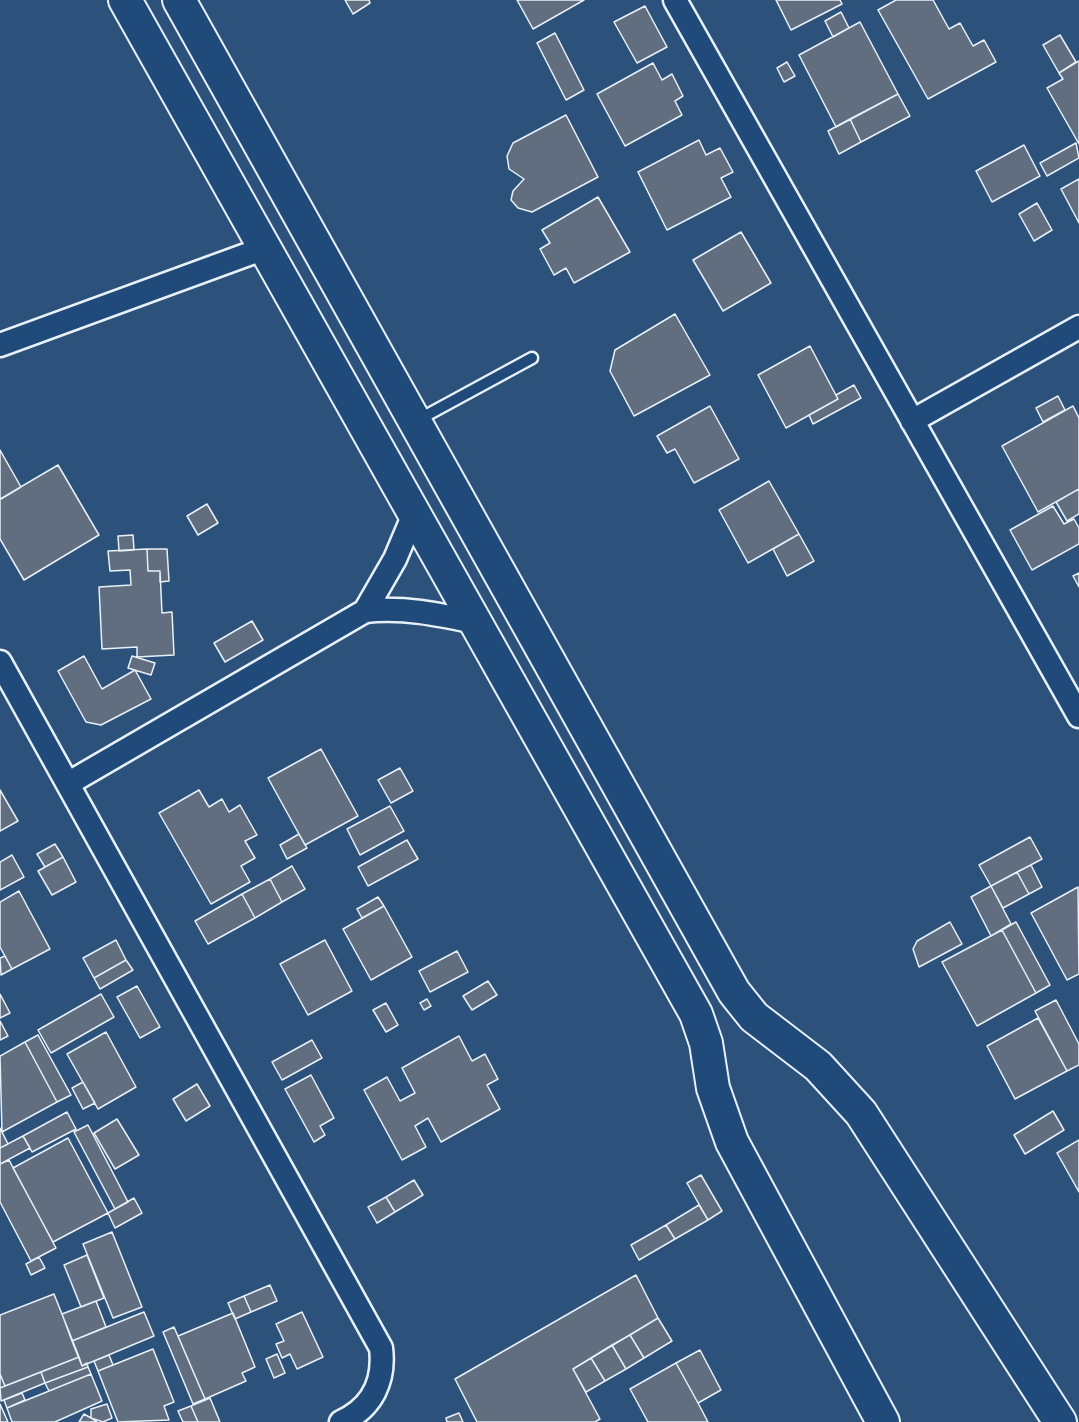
<!DOCTYPE html>
<style>
body{margin:0}
canvas{display:block;background:#2c517b}
</style>
<canvas width="1079" height="1422"></canvas>
<script>
const context = document.querySelector('canvas').getContext('2d');
context.lineJoin = 'round';
function fillPath(path, color) {
  context.fillStyle = color;
  context.fill(path, 'evenodd');
}
function stroke(path, color, width, dash) {
  context.strokeStyle = color;
  context.lineWidth = width;
  context.lineCap = dash ? 'butt' : 'round';
  context.setLineDash(dash || []);
  context.stroke(path);
}
const building = new Path2D(`
 M345,0H369L370,3L353,14Z
 M517,0H584L533,29Z
 M776,0H840L842,4L791,30Z
 M896,0H933L949,29L960,23L973,46L984,40L996,62L928,99L878,10Z
 M645,6L667,47L637,63L614,22Z
 M841,12L849,28L833,37L825,21Z
 M860,22L898,94L836,127L799,55Z
 M555,33L584,90L566,100L537,43Z
 M1060,35L1076,62L1059,73L1043,45Z
 M1079,61V144L1047,88L1063,79L1059,73Z
 M787,62L795,76L784,82L777,68Z
 M653,63L662,80L672,74L683,96L675,101L682,115L625,146L597,94Z
 M898,94L910,116L861,142L850,119Z
 M566,115L598,177L532,212L518,208L511,200L513,191L524,179L509,169L507,156L513,143Z
 M850,119L861,142L839,154L828,131Z
 M699,140L706,155L720,148L733,172L721,178L731,197L667,230L638,172Z
 M1076,143L1079,158L1047,176L1040,163Z
 M1024,145L1040,176L992,202L976,171Z
 M1079,179V223L1061,189Z
 M598,197L630,252L574,283L566,268L554,275L540,249L550,243L542,230Z
 M1037,203L1052,230L1034,241L1019,214Z
 M741,232L771,283L723,311L693,260Z
 M675,314L710,375L634,416L610,371L615,350Z
 M810,346L838,399L786,428L758,375Z
 M854,385L861,398L813,424L809,415L838,399L836,395Z
 M1058,396L1065,410L1043,422L1036,408Z
 M710,406L739,459L694,483L675,449L667,453L657,436Z
 M1073,406L1079,418V489L1038,512L1002,446Z
 M0,450L21,487L1,499L0,498Z
 M58,465L99,535L24,580L0,539V499Z
 M769,481L799,534L748,563L719,510Z
 M1079,489V514L1067,521L1056,502Z
 M207,504L218,523L198,535L187,516Z
 M1053,506L1064,524L1074,519L1079,528V544L1032,570L1010,530Z
 M799,534L814,561L787,576L773,549Z
 M133,535L134,550L119,551L118,536Z
 M147,549H167L169,581L160,582V571H148Z
 M147,549L148,571H160L162,613L172,612L174,655L137,657V647L102,649L99,587L131,585L130,570L110,571L108,551Z
 M1079,573V587L1073,576Z
 M252,621L263,640L225,662L214,643Z
 M84,656L102,689L135,670L151,699L101,725L86,722L58,671Z
 M132,656L155,663L151,675L128,668Z
 M321,749L358,816L305,845L268,778Z
 M400,768L413,791L391,803L378,780Z
 M0,790L18,821L0,831Z
 M199,790L209,807L222,799L229,812L240,805L257,835L245,841L255,858L241,866L250,882L211,904L159,813Z
 M390,806L404,831L360,855L347,829Z
 M299,834L307,848L287,859L280,845Z
 M1030,837L1042,859L991,886L979,865Z
 M407,840L418,859L368,886L358,867Z
 M55,844L63,857L45,867L37,854Z
 M12,855L24,877L0,890V862Z
 M63,857L76,882L52,895L38,871Z
 M1031,865L1042,887L1029,894L1017,872Z
 M292,866L305,889L282,902L270,879Z
 M1017,872L1029,894L1003,908L991,886Z
 M270,879L282,902L255,918L242,894Z
 M991,886L1011,924L991,936L971,897Z
 M1078,887L1079,974L1067,980L1031,913Z
 M19,891L50,949L12,969L0,947V902Z
 M242,894L255,918L208,944L195,921Z
 M378,897L384,906L362,918L357,909Z
 M384,906L412,957L371,980L343,929Z
 M950,922L962,944L919,967L913,949L917,941Z
 M1016,922L1050,985L1036,993L1002,930Z
 M1002,930L1036,993L977,1026L942,962Z
 M116,940L126,960L94,978L83,958Z
 M325,940L352,991L308,1015L280,964Z
 M457,951L468,972L430,992L419,971Z
 M5,956L12,969L1,975L0,958Z
 M126,960L133,970L100,989L94,978Z
 M488,981L497,995L472,1010L463,996Z
 M137,986L160,1027L140,1038L117,997Z
 M0,994L10,1013L0,1018Z
 M101,994L114,1017L51,1053L38,1030Z
 M427,999L431,1006L424,1010L420,1003Z
 M1056,1000L1079,1044V1065L1067,1071L1035,1011Z
 M386,1003L398,1025L386,1032L373,1010Z
 M1038,1018L1067,1071L1015,1099L987,1046Z
 M0,1021L8,1036L0,1040Z
 M106,1032L136,1087L98,1109L67,1054Z
 M38,1035L71,1095L57,1102L25,1042Z
 M459,1036L472,1061L485,1054L498,1079L487,1085L500,1109L441,1142L428,1118L415,1126L426,1147L402,1160L364,1090L387,1077L400,1101L415,1093L402,1068Z
 M312,1040L322,1058L282,1080L272,1062Z
 M25,1042L57,1102L2,1132L0,1056Z
 M311,1075L334,1118L320,1126L325,1135L314,1142L285,1089Z
 M83,1082L95,1103L83,1109L72,1088Z
 M197,1084L210,1106L186,1121L173,1099Z
 M1053,1111L1064,1130L1025,1154L1014,1135Z
 M67,1112L76,1129L32,1152L23,1136Z
 M117,1119L139,1155L115,1169L94,1133Z
 M88,1125L128,1202L115,1209L74,1132Z
 M0,1128L8,1144L0,1148Z
 M23,1136L30,1148L0,1164V1148Z
 M68,1138L108,1213L53,1242L13,1168Z
 M1079,1140V1192L1057,1153Z
 M9,1160L56,1248L31,1261L0,1202V1164Z
 M701,1175L722,1211L708,1220L687,1183Z
 M414,1180L423,1195L395,1212L386,1197Z
 M386,1197L395,1212L377,1223L368,1207Z
 M134,1198L142,1213L115,1228L108,1213Z
 M699,1205L708,1220L675,1239L666,1225Z
 M666,1225L675,1239L639,1260L631,1245Z
 M112,1232L142,1307L113,1318L83,1244Z
 M87,1255L104,1298L81,1307L64,1265Z
 M39,1257L45,1268L31,1275L26,1264Z
 M636,1275L658,1318L573,1369L600,1419L595,1422H477L455,1379Z
 M270,1285L277,1301L251,1312L244,1296Z
 M54,1294L79,1357L5,1386L0,1374V1315Z
 M244,1296L251,1312L235,1319L228,1303Z
 M96,1301L106,1327L72,1341L62,1314Z
 M144,1312L154,1336L82,1366L72,1341Z
 M302,1312L323,1357L297,1369L290,1354L282,1358L276,1344L284,1341L276,1324Z
 M233,1313L255,1367L242,1373L246,1381L205,1399L178,1336Z
 M658,1318L672,1341L644,1358L630,1335Z
 M174,1327L205,1399L193,1404L163,1332Z
 M630,1335L644,1358L626,1369L612,1345Z
 M612,1345L626,1369L605,1381L591,1358Z
 M153,1349L174,1402L164,1406L169,1420L118,1422L98,1371Z
 M700,1350L721,1390L698,1403L676,1363Z
 M277,1354L285,1373L274,1378L266,1359Z
 M109,1355L113,1365L98,1371L94,1361Z
 M79,1357L82,1366L87,1363L88,1367L45,1383L41,1372Z
 M591,1358L605,1381L586,1392L573,1369Z
 M676,1363L698,1403L708,1422H648L630,1389Z
 M88,1367L91,1374L49,1391L45,1383Z
 M41,1372L45,1383L1,1401L0,1388Z
 M0,1374L5,1386L0,1388Z
 M91,1374L102,1401L55,1422H12L7,1408Z
 M22,1393L25,1400L7,1408L4,1400Z
 M210,1398L220,1422H198L191,1406Z
 M0,1404L8,1422H0Z
 M107,1404L112,1418L103,1422L91,1418V1409Z
 M191,1406L198,1422H183L178,1411Z
 M459,1413L463,1422H447L446,1418Z
 M84,1414L91,1418L97,1422H79Z`);
const service = new Path2D(`
 M416,421L532,358`);
const minor = new Path2D(`
 M675,0L1079,716
 M0,345L265,248
 M912,421L1079,327
 M365,611C404,607 437,614 475,622
 M0,662L381,1348C385,1381 372,1408 341,1422
 M69,783L365,611L395,559L414,514`);
const secondary = new Path2D(`
 M125,0L696,1014L706,1043L713,1088L732,1142L883,1422
 M179,0L734,992L754,1017L818,1066L861,1113L1060,1422`);
fillPath(building, '#606e80');
stroke(building, '#e8f1f8', 1.5);
stroke(service, '#e8f1f8', 15);
stroke(minor, '#e8f1f8', 27);
stroke(secondary, '#e8f1f8', 36);
stroke(service, '#1f4a7a', 10);
stroke(minor, '#1f4a7a', 22);
stroke(secondary, '#1f4a7a', 32);
</script>
